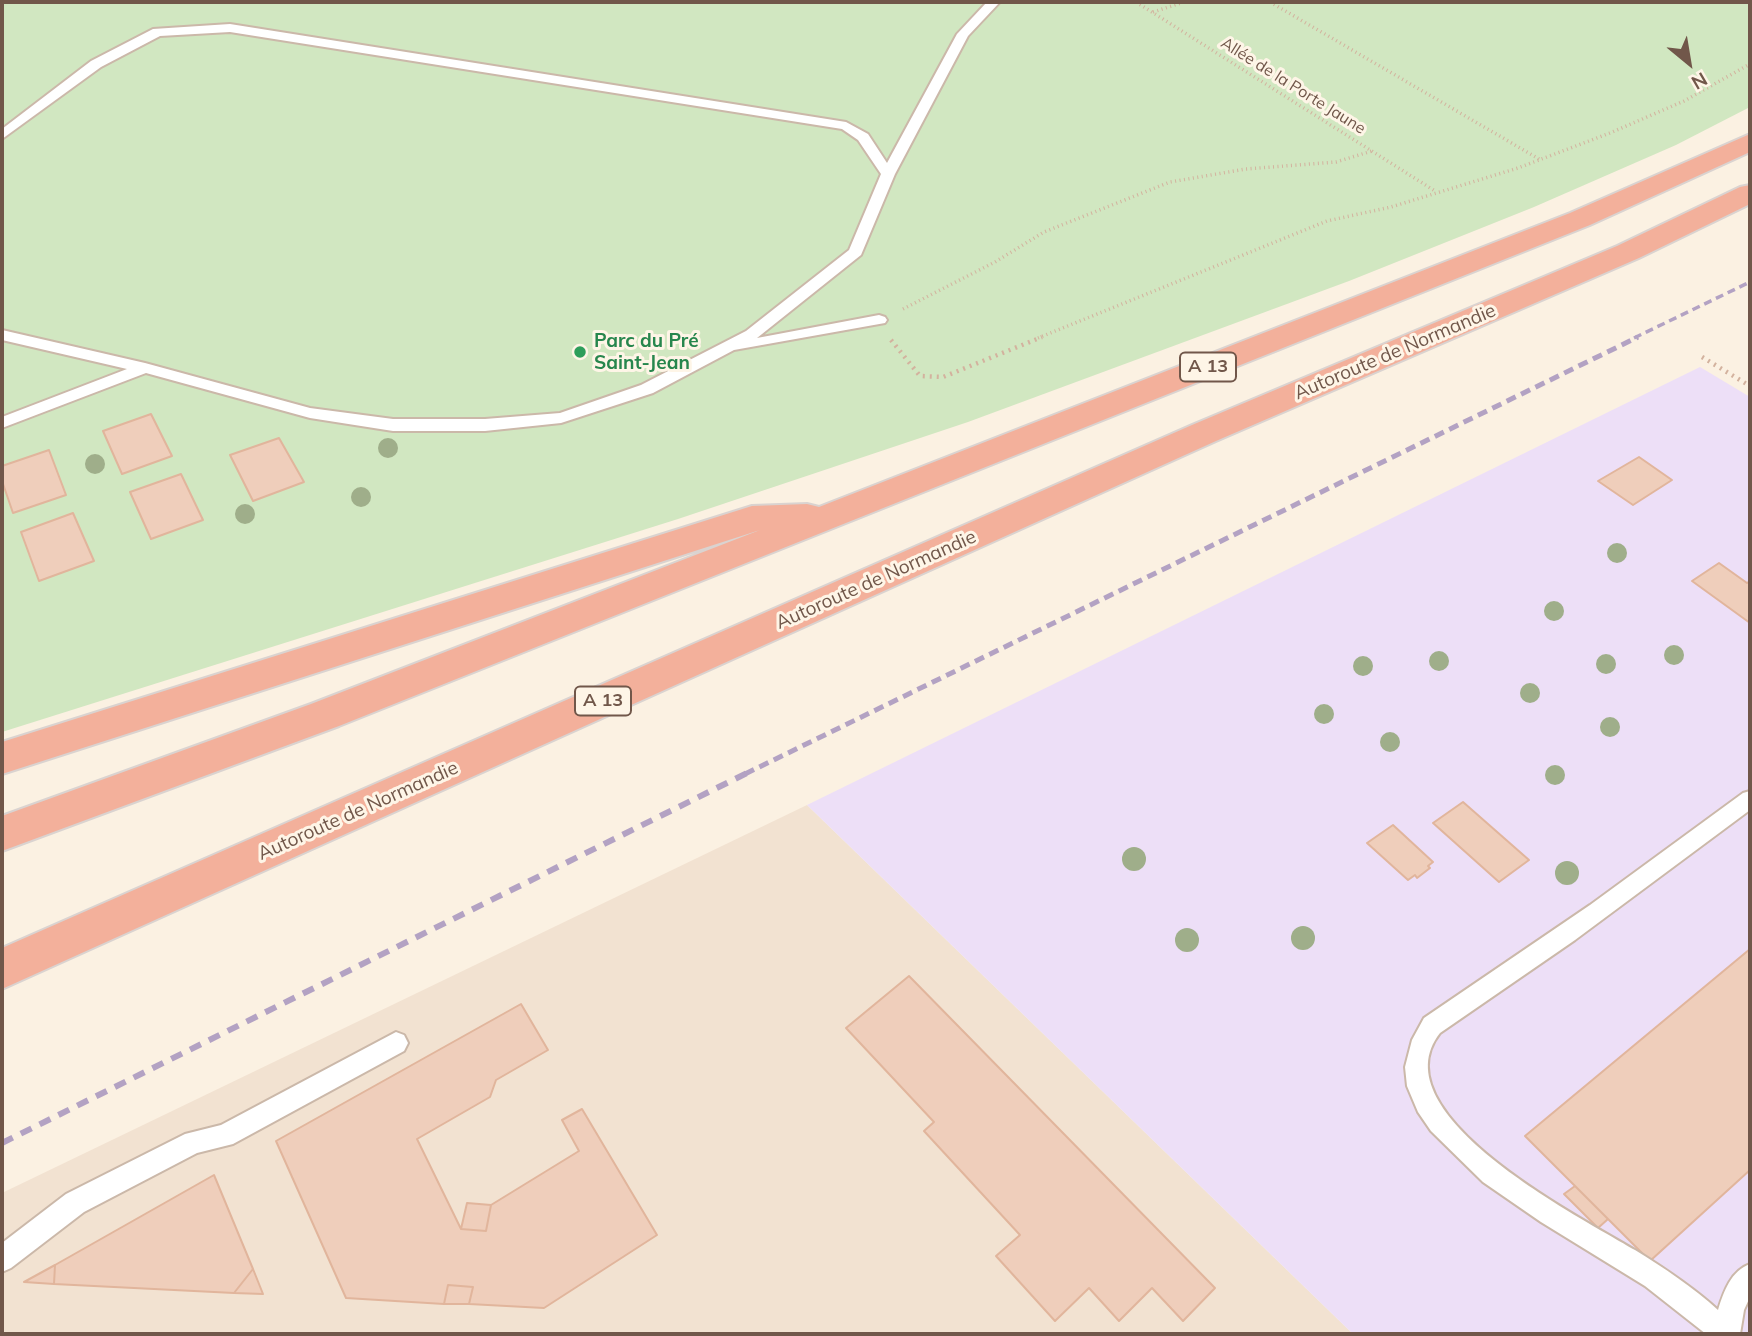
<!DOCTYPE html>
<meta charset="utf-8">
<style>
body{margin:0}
#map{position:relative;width:1752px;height:1336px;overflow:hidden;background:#fbf1e2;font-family:Mulish,sans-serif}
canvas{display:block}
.frame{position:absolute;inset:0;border:4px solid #71574a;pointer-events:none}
.north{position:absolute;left:1654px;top:28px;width:70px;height:70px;-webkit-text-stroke:5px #fef5e7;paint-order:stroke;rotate:150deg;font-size:19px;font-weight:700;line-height:28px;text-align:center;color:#71574a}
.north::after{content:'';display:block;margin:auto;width:24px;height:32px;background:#71574a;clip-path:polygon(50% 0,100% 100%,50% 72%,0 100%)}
</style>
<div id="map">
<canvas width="1752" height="1336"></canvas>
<div class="frame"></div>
<div class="north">N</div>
</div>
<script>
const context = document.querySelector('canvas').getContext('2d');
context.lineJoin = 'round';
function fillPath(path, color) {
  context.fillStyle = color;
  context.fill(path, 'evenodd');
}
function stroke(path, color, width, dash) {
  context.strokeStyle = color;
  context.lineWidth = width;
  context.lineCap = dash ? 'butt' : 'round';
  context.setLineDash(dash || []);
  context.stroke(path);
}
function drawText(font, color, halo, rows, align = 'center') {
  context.font = font + ' Mulish,sans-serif';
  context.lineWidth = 6;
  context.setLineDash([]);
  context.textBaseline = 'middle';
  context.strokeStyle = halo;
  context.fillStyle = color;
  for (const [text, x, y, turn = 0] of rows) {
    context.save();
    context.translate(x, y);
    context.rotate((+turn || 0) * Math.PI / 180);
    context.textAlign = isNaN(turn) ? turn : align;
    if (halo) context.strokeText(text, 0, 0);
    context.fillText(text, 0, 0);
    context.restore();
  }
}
const residential = new Path2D(`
 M807,805L1353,1334H2V1193Z`);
const education = new Path2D(`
 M1700,367L1750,397V1334H1353L807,805Z`);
const green = new Path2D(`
 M2,2H1750V107L1676,145L1534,207L1349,281L968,422L678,519L2,732Z`);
const building = new Path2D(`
 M151,414L172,456L122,474L103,431Z
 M279,438L304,482L253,501L230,455Z
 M49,450L66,495L13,513L2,481V466Z
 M1639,457L1672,480L1633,505L1598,481Z
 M181,474L203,520L151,539L130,492Z
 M73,513L94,561L39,581L21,532Z
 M1719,563L1747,583L1750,581V623L1692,581Z
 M1463,802L1529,860L1499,882L1433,823Z
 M1393,825L1433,862L1428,866L1430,868L1417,878L1415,875L1408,880L1367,843Z
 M1750,949V1170L1650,1261L1525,1136Z
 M909,976L1215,1288L1183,1321L1152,1288L1119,1321L1089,1288L1055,1321L996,1256L1020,1235L924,1131L934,1122L846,1028Z
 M521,1004L548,1050L496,1080L490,1097L417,1139L461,1229L486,1231L491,1205L579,1151L562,1120L582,1109L657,1235L544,1308L469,1304L473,1287L448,1285L444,1304L346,1298L276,1141Z
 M214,1175L253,1269L234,1293L54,1284L55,1265Z
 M1575,1186L1608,1219L1598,1228L1564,1194Z
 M467,1203L491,1205L486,1231L461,1229Z
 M55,1265L54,1284L24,1282Z
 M253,1269L263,1294L234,1293Z
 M448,1285L473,1287L469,1304H444Z`);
const pathFar1 = new Path2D(`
 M1136,2L1435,191
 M1270,2L1539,159
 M1153,12L1184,2
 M903,309L995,262L1044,232L1170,182L1246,169L1336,162L1372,151
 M1038,338L1327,221L1391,207L1518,168L1610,133L1684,101L1750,64`);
const path = new Path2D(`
 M891,340L920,376L943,377L1042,337
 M1702,357L1750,386`);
const service = new Path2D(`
 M987,2H1000L968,36L895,174L861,255L757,338L879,315L885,317L887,320L885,323L734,350L653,393L561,423L485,431H393L310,418L146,373L2,428V417L127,369L2,340V330L145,363L310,408L393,419H485L560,413L641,385L746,331L849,250L881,174L858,140L842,129L230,32L160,36L101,67L2,139V129L91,61L153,29L230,24L846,122L868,134L887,163L957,34Z
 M1750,791V810L1575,940L1440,1033C1376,1114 1584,1219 1635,1250C1664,1268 1693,1287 1718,1310C1724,1291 1731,1271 1750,1264V1297L1744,1310L1740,1334H1706L1645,1286L1541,1222L1483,1182L1431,1131L1418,1112L1407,1086L1405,1067L1412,1040L1424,1018L1590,905L1743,793Z
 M396,1032L404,1035L408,1043L404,1051L233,1144L197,1153L84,1212L11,1268L2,1272V1243L66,1194L185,1134L221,1125Z`);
const motorway = new Path2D(`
 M1750,134V152L1590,225L339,726L2,851V816L311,704L760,530L2,774V742L752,506L807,504L819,507L1570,213Z
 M1750,185V204L1639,258L1216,441L2,989V948L1192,425L1617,246L1740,187Z`);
const railFar2 = new Path2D(`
 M1634,338L1750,282`);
const railFar1 = new Path2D(`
 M745,774L1638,337`);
const rail = new Path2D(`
 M2,1143L749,772`);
const trees = [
 [388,448,10],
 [95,464,10],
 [361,497,10],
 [245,514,10],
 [1617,553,10],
 [1554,611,10],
 [1674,655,10],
 [1439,661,10],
 [1606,664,10],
 [1363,666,10],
 [1530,693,10],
 [1324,714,10],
 [1610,727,10],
 [1390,742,10],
 [1555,775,10],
 [1134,859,12],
 [1567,873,12],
 [1303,938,12],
 [1187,940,12]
];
const markers = [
 [580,352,7,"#2e9e5b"]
];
const farStreetnames = [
 ["Allée de la Porte Jaune",1293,86,32]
];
const shields = [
 [1208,367,56],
 [603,701,56]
];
const shieldNames = [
 ["A 13",1208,367],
 ["A 13",603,701]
];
const leisureNames = [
 ["Parc du Pré",594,341],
 ["Saint-Jean",594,363]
];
const streetNames = [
 ["Autoroute de Normandie",1395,352,-23],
 ["Autoroute de Normandie",876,580,-24],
 ["Autoroute de Normandie",358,811,-24]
];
fillPath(residential, '#f2e2d1');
fillPath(education, '#eddff7');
fillPath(green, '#d1e7c1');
fillPath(building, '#efcebb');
stroke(building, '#e1b59c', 2);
stroke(service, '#cbb8a9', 4);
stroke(motorway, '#dad3d0', 4);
stroke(pathFar1, '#d3b29e', 3.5, [1, 3.5]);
stroke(path, '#d3b29e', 4.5, [2, 5]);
fillPath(service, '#fff');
fillPath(motorway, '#f3b09b');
stroke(railFar2, '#b3a2c3', 3.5, [8, 5]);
stroke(railFar1, '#b3a2c3', 5, [10, 6]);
stroke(rail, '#b3a2c3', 6, [12, 9]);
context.fillStyle = '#9fae8a';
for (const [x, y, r] of trees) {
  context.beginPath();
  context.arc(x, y, r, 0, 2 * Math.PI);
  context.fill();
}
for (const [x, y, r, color] of markers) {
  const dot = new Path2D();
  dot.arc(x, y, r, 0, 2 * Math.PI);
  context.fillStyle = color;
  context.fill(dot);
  stroke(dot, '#fef5e7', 2.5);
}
drawText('16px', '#71574a', '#fef5e7', farStreetnames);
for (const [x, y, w] of shields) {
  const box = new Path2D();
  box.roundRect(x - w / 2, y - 14.5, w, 29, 5);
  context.fillStyle = '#fef5e7';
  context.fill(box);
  stroke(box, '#71574a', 2);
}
drawText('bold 18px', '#71574a', null, shieldNames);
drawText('bold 19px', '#27864d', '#fef5e7', leisureNames, 'left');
drawText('19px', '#71574a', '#fef5e7', streetNames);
</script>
